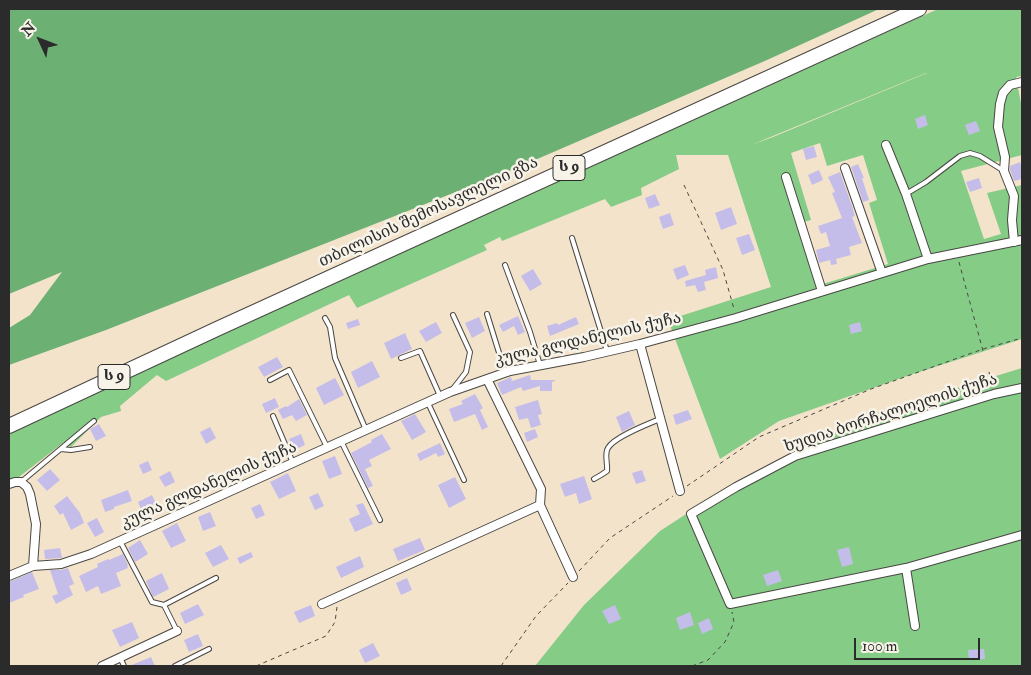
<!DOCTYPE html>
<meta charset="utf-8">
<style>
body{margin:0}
#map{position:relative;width:1031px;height:675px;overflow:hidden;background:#f4e3cb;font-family:"IM FELL Double Pica",serif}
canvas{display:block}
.frame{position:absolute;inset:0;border:10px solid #2b2b2b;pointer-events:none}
.north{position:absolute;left:15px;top:15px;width:50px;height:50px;-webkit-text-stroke:4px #f7f3e8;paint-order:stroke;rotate:313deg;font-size:14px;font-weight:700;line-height:20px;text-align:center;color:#2b2b2b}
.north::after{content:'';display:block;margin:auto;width:18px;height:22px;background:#2b2b2b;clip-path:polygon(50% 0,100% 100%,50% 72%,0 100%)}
.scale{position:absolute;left:854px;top:638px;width:126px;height:22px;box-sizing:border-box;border:2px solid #2b2b2b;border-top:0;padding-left:6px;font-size:15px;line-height:18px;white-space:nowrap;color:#2b2b2b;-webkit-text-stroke:4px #f7f3e8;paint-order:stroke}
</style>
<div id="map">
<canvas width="1031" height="675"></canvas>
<div class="frame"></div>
<div class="north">N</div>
<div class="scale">100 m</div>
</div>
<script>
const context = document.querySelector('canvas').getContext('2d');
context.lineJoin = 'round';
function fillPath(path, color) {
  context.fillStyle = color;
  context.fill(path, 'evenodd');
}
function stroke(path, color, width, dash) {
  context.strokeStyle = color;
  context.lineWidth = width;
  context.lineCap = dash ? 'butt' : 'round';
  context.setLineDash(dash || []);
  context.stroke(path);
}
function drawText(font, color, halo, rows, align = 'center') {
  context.font = font + ' "IM FELL Double Pica","Noto Serif Georgian",serif';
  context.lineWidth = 5;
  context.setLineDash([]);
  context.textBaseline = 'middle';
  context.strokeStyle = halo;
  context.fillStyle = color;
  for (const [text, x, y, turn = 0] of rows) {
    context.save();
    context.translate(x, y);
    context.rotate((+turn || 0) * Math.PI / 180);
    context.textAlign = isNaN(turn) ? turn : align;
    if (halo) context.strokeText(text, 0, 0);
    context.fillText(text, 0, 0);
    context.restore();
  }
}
const green = new Path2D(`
 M938,9H1022V76L1016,77L1022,109V155L961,171L984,239L1001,234L987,193L1022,185V339L910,375L779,421L720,459L668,320L771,287L728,155H676L679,169L641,188L642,195L611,207L605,199L502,241L500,237L484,245L487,250L357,308L349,295L166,381L157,375L120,406L121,411L101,417L71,447L64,442L19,477L9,481V431ZM927,73L773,137L751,145L926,73ZM820,143L827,166L863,155L877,200L869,203L888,264L823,284L804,222L811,220L791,153Z
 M1022,368V666H535L584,605L660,531L731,485L794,452L879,412Z`);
const forest = new Path2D(`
 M9,9H879L767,60L514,169L106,330L9,365V328L30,315L62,272L9,294Z`);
const building = new Path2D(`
 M925,115L928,125L918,129L915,119Z
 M976,121L980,131L969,135L965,125Z
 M814,146L817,157L806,160L803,149Z
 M1020,162L1022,169V179L1014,181L1010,170V166Z
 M858,164L864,178H862L869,200L863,202L851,167Z
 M819,170L823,180L812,185L808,175Z
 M840,172L852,206L855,216L852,217L862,243L849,247L851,255L836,259L837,264L831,265L830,260L819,263L816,250L830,246L826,232L821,234L818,226L842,218L832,193L835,192L828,177Z
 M979,178L982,188L970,192L966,182Z
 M655,194L660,205L649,209L645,198Z
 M731,207L737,224L721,230L715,213Z
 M670,213L674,225L663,229L659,217Z
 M749,234L755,250L742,255L736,238Z
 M685,265L689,275L677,280L673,269Z
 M716,267L718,278L704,282L706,290L698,292L695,285L686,287L685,281L706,275L705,270Z
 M533,269L542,284L530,291L521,276Z
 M518,316L525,332L518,335L514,326L503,332L499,325Z
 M479,317L485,331L472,338L465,323Z
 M576,317L579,324L550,336L547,326L557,323L558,325Z
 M358,319L360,325L348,329L346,323Z
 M436,322L442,333L426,342L419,331Z
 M860,322L862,331L851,334L849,325Z
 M405,333L412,349L391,359L384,343Z
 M277,357L283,367L264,377L258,367Z
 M372,361L380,377L358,388L351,372Z
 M530,375L531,380H555V381L552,382V391H540V386L523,391L521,387L502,395L497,383L511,377L512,381Z
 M335,378L344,395L324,405L316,388Z
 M475,394L483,408L480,410L488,427L482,430L475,414L454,422L449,409L463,404L461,401Z
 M275,398L279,407L266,413L262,404Z
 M299,399L307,415L296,421L292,415L283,419L278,410L286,406L287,407Z
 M538,400L542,414L538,415L541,425L531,428L528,418L519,420L515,407Z
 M688,410L692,419L676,425L673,415Z
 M629,411L635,425L622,432L616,417Z
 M415,414L426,432L412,440L401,421Z
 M99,424L106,436L96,441L90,429Z
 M210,427L216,438L206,444L200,432Z
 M535,429L538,437L527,442L524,433Z
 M301,434L305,445L294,450L289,439Z
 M382,434L391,449L369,460L372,466L365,469L373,486L368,488L351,453L372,442L371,440Z
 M440,443L445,454L438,457L436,453L420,461L417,454Z
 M335,456L342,474L329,479L322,461Z
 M148,461L152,470L143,474L139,465Z
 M50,469L60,480L47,491L37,480Z
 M642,470L646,481L636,484L632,473Z
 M170,471L175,482L165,487L159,477Z
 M288,473L296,491L279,499L270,482Z
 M584,476L592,499L579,504L576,493L565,497L560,484Z
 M455,477L466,499L449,508L438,485Z
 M128,490L132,501L114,507V509L105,512L101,500Z
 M318,493L324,506L315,510L309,497Z
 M152,495L158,508L143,514L138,502Z
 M67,496L80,513L84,523L71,530L63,513L60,515L54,506Z
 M363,503L373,524L355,532L349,519L360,514L356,505Z
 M260,504L265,515L256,519L251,508Z
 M210,512L216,526L203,531L198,517Z
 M97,518L104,532L95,537L87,523Z
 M177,523L186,541L171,548L162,531Z
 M420,538L425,550L398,561L393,549Z
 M140,540L148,554L135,562L128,548Z
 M221,545L229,559L213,567L205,553Z
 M849,547L853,564L842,567L837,550Z
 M60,548L62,558L45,559L44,550Z
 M251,552L253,557L240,564L237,558Z
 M123,554L128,565L127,566L128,568L116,573L121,586L101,594L98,586L86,592L79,576L98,567L97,564L108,559L109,560Z
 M360,556L364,567L341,578L336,567Z
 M68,568L74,584L69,586L73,595L56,604L52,596L58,594L50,570H61Z
 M778,570L782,581L767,586L763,575Z
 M32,572L39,589L23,595L24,597L9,603V582Z
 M162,573L169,589L153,597L146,581Z
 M407,578L412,590L401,595L396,583Z
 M198,604L204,615L185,624L180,613Z
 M311,605L315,616L299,623L294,612Z
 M615,605L621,619L609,624L602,611Z
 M690,612L694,625L680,630L676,618Z
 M709,618L713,629L702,634L698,623Z
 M132,622L139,638L120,647L112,630Z
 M198,634L203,646L189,652L184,640Z
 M373,643L380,656L365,663L359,650Z
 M984,649L985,659L969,660L968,650Z
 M151,657L155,666H129Z`);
const path = new Path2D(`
 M684,185L723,270L734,309
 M959,262L983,351
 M989,372L992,386
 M687,486L759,437L871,389L983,349L1022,338
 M579,571L610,538L673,496
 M256,666L326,636L335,622L337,607
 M501,666L536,616L568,583
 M692,666L708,660L725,642L734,622L732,612`);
const lane = new Path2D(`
 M906,194L926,182L960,156L970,153L980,156L1004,171
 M572,238L607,351
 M505,265L530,332L540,365
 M487,314L505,372
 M325,318L330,327L335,358L366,430
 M401,358L420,351L440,396
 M270,380L289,370L327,447
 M452,390L466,372L470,352L453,315
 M428,403L464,480
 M273,416L293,463
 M341,441L380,520
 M61,449L71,450L90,447
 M594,479L601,475L607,471C608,464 604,454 608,448C614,437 648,424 660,419
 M21,482L94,421
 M120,541L152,602L164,605L216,578
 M164,605L177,631
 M120,657L124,666
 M175,666L209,649`);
const street = new Path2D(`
 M886,145L906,194L928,259
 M845,168L882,273
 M786,177L822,291
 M1014,242L1012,220L1014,196L1004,171L1005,157L998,127L1000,104L1003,93L1010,85L1022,82
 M640,344L680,491
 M487,379L541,489L540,505L573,577
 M9,484L15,482H21L27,487L30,494L36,524L33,566
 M906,568L730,604L691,514L736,487L795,456L994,394L1022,388
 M9,576L33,566L61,564L91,554L450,392L510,371L584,357L640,344L736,318L928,259L1022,240
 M322,604L540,505
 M915,626L906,568L1022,535
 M102,666L177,631`);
const highway = new Path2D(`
 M9,426L219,328L919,9`);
const shields = [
 [569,168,32],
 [114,377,32]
];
const shieldNames = [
 ["ს 9",569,168],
 ["ს 9",114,377]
];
const streetNames = [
 ["თბილისის შემოსავლელი გზა",429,213,-25],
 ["კულა გლდანელის ქუჩა",588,340,-13],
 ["ხუდია ბორჩალოელის ქუჩა",891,414,-18],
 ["კულა გლდანელის ქუჩა",209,486,-24]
];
fillPath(green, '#85cc87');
fillPath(forest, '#6cb074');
fillPath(building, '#c5bde9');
stroke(lane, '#494743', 6);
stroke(street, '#494743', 10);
stroke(highway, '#494743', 16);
stroke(path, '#494743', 1, [4, 4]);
stroke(lane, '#fff', 4);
stroke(street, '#fff', 8);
stroke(highway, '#fff', 14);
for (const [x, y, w] of shields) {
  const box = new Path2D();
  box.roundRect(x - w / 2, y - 12.5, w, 25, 4);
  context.fillStyle = '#f7f3e8';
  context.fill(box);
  stroke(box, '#2b2b2b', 1);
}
drawText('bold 15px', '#2b2b2b', null, shieldNames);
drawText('16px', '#2b2b2b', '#f7f3e8', streetNames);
</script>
